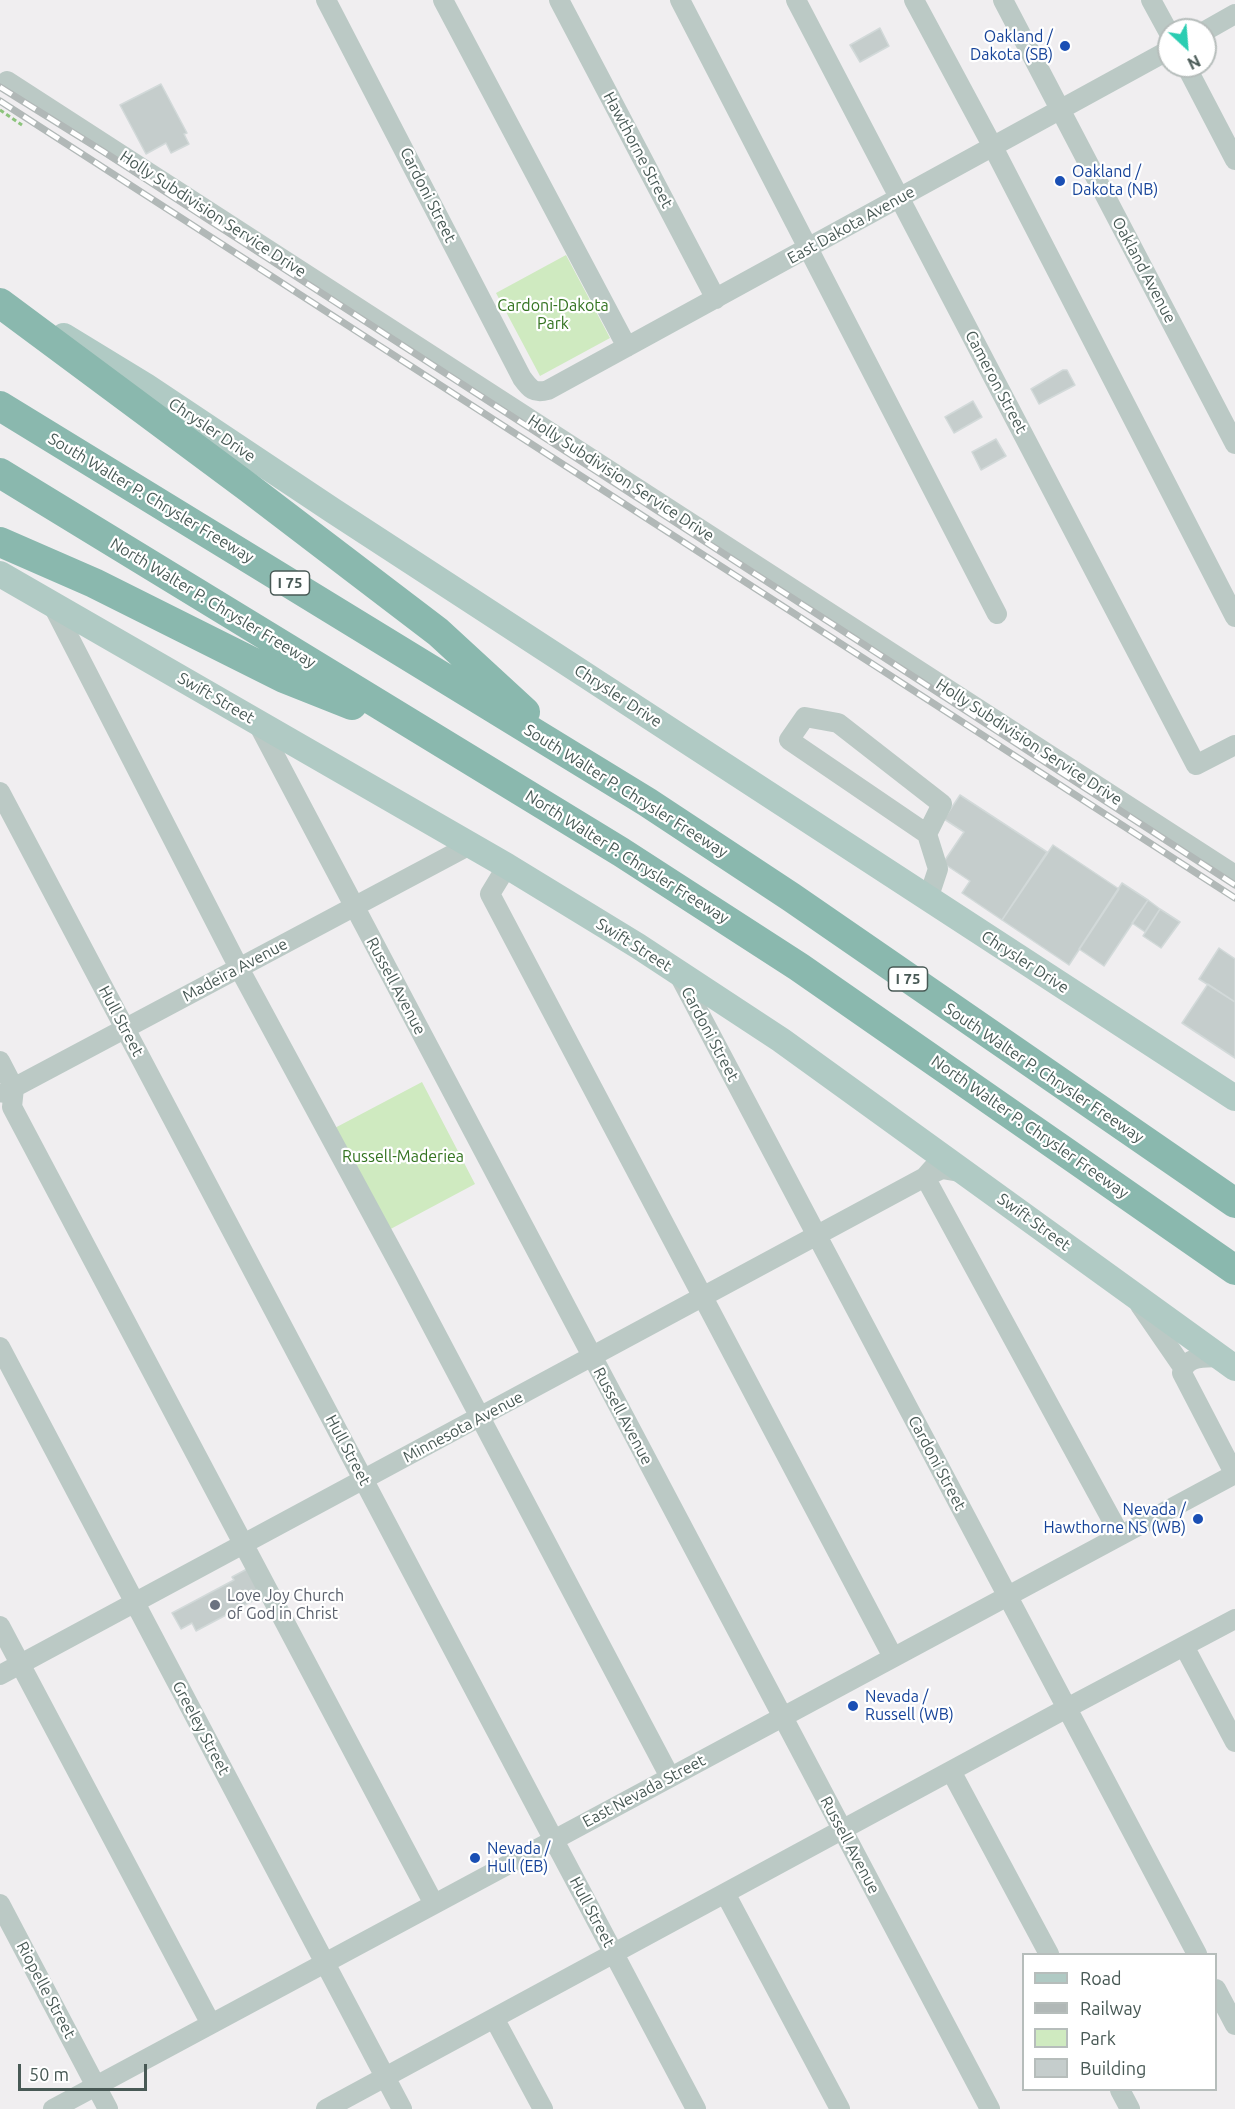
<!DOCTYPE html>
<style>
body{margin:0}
#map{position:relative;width:1235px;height:2109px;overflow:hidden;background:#f0eef0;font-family:Ubuntu,sans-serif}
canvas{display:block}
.legend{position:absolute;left:1022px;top:1953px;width:195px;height:138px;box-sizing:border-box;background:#fff;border:2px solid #b6bdbb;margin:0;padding:8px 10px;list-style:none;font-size:18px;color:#485955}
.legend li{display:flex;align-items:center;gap:12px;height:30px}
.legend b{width:30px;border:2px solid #b6bdbb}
.north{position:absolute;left:1157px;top:18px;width:60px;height:60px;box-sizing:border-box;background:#fff;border:2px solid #b6bdbb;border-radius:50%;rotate:154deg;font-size:16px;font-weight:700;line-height:24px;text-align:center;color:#485955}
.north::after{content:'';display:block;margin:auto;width:21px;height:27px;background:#2bcdb2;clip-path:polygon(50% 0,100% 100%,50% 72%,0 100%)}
.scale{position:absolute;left:18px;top:2064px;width:129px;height:27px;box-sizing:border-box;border:3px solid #485955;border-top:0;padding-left:8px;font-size:18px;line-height:21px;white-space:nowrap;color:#485955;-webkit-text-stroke:4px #fff;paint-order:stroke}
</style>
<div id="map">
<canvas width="1235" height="2109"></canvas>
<ul class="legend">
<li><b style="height:8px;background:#b0cac4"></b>Road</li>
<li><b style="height:8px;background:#b1b8b7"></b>Railway</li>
<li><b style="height:16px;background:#cfeac0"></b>Park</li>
<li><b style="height:16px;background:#c5cdcc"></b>Building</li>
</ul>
<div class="north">N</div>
<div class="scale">50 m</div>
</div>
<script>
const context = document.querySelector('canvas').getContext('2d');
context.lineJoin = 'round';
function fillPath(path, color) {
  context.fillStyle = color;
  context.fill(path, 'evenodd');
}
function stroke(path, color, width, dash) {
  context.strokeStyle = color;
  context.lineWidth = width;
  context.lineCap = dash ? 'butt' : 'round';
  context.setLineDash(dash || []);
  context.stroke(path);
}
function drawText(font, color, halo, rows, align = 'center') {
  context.font = font + ' Ubuntu,sans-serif';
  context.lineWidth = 4.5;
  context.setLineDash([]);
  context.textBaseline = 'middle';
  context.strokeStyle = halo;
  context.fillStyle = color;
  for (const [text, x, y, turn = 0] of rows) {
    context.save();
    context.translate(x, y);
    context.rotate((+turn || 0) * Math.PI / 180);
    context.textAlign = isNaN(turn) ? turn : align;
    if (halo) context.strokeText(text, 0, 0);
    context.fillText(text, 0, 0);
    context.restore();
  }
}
const green = new Path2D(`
 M566,255L610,338L540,376L496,293Z
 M422,1082L475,1184L385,1232L331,1130Z`);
const building = new Path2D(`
 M880,28L889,46L860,62L850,45Z
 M161,84L187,133L184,134L189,144L171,153L166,143L146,154L120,105Z
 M1063,370H1067L1075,385L1039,404L1031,389Z
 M973,401L982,417L954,433L945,417Z
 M996,439L1006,456L981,470L972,452Z
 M960,795L1047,852L1002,920L962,893L970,881L943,863L964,832L944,819Z
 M1053,845L1119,889L1069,965L1002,920Z
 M1122,883L1148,900L1104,966L1079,949Z
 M1148,900L1160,909L1145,932L1132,923Z
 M1160,909L1180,922L1161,948L1143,936Z
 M1219,948L1235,959V1002L1199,979Z
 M1208,984L1235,1002V1058L1182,1023Z
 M247,1569L259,1591L255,1593L258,1598L196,1631L192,1623L181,1629L172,1613L234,1580L232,1577Z`);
const path = new Path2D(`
 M0,110L22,125`);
const minor = new Path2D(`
 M326,0L522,378C530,389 534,394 548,390L1169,50
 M443,0L627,347
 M559,0L716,299
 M680,0L997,614
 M796,0L1196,765L1235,745
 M914,0L993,147L1235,617
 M1003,0L1235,444
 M1151,0L1169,33
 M1205,31L1235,14
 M1186,66L1235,160
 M7,81L1235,875
 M52,604L239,968L405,1275L670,1777
 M257,722L990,2109
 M0,792L696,2109
 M927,834L942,804L838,723L805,717L789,740L927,834L938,869L928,899
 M507,866L490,894L893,1657
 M678,973L1197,1954
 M0,1061L14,1088L12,1107L434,1904
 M4,1093L470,845
 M933,1168L925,1177L1120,1535
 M1140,1305L1182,1366L1183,1370
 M0,1347L402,2109
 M1221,1357C1205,1358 1186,1355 1182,1373L1235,1475
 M0,1626L211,2024
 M1184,1646L1235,1742
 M0,1675L925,1177L942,1169L965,1173
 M951,1771L1049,1954
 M725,1893L840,2109
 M0,1904L108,2109
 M1216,1989L1235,2025
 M494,2018L543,2109
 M1120,2090L1130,2109
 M53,2109L1235,1474
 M326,2109L1067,1708L1235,1619`);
const major = new Path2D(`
 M64,336L146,386L332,510L1235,1098
 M0,574L507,866L638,946L781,1040L1235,1368`);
const highway = new Path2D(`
 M0,303L249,488L438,632L525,712
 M0,406L647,802L791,897L1235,1203
 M0,473L621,852L799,967L1235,1270
 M0,542L94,583L284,678L352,705`);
const rail = new Path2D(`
 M0,87L104,152L1235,885
 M0,101L1235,898`);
const markers = [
 [1065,46,6,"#1a4fb4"],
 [1060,181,6,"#1a4fb4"],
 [1198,1519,6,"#1a4fb4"],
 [215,1605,6,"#6b7280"],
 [853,1706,6,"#1a4fb4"],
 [475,1858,6,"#1a4fb4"]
];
const shields = [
 [290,583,39],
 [908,979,39]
];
const shieldNames = [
 ["I 75",290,583],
 ["I 75",908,979]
];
const transitNames = [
 ["Oakland /",1053,37,"right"],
 ["Dakota (SB)",1053,55,"right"],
 ["Oakland /",1072,172],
 ["Dakota (NB)",1072,190],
 ["Nevada /",1186,1510,"right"],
 ["Hawthorne NS (WB)",1186,1528,"right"],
 ["Nevada /",865,1697],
 ["Russell (WB)",865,1715],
 ["Nevada /",487,1849],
 ["Hull (EB)",487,1867]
];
const streetNames = [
 ["Hawthorne Street",638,150,62],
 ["Cardoni Street",428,195,63],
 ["Holly Subdivision Service Drive",213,214,33],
 ["East Dakota Avenue",851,225,-29],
 ["Oakland Avenue",1144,270,62],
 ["Cameron Street",996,382,62],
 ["Chrysler Drive",212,430,34],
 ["Holly Subdivision Service Drive",621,478,33],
 ["South Walter P. Chrysler Freeway",151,498,31],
 ["North Walter P. Chrysler Freeway",213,603,31],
 ["Chrysler Drive",618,696,33],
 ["Swift Street",216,698,30],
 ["Holly Subdivision Service Drive",1029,742,33],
 ["South Walter P. Chrysler Freeway",626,791,32],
 ["North Walter P. Chrysler Freeway",627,857,32],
 ["Swift Street",634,945,32],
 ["Chrysler Drive",1025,962,33],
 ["Madeira Avenue",235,970,-28],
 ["Russell Avenue",396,986,62],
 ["Hull Street",121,1021,62],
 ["Cardoni Street",710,1034,62],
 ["South Walter P. Chrysler Freeway",1044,1073,34],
 ["North Walter P. Chrysler Freeway",1030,1127,35],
 ["Swift Street",1034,1222,36],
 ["Russell Avenue",623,1416,62],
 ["Minnesota Avenue",463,1427,-28],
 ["Hull Street",348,1450,62],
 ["Cardoni Street",937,1463,62],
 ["Greeley Street",201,1728,62],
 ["East Nevada Street",644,1791,-28],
 ["Russell Avenue",850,1845,62],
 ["Hull Street",592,1912,62],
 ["Riopelle Street",46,1990,62]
];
const parkNames = [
 ["Cardoni-Dakota",553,306],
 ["Park",553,324],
 ["Russell-Maderiea",403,1157]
];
const worshipNames = [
 ["Love Joy Church",227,1596],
 ["of God in Christ",227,1614]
];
fillPath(green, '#cfeac0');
fillPath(building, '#c5cdcc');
stroke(building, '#d2d9d9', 1.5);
stroke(path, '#8cc47c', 3, [4.5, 3]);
stroke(minor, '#bbc9c5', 20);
stroke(major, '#b0cac4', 26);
stroke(highway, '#8ab8ae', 30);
stroke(rail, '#b1b8b7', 7);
stroke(rail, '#fff', 4.5, [14]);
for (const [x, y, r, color] of markers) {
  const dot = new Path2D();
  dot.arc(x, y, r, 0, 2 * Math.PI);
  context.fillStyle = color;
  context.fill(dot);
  stroke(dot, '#fff', 2);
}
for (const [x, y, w] of shields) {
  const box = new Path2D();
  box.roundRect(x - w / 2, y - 12, w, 24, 4.5);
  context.fillStyle = '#fff';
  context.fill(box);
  stroke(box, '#485955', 1.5);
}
drawText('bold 15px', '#485955', null, shieldNames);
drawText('16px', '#164399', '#fff', transitNames, 'left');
drawText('16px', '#485955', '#fff', streetNames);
drawText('16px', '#337320', '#fff', parkNames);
drawText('16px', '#5b616d', '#fff', worshipNames, 'left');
</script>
